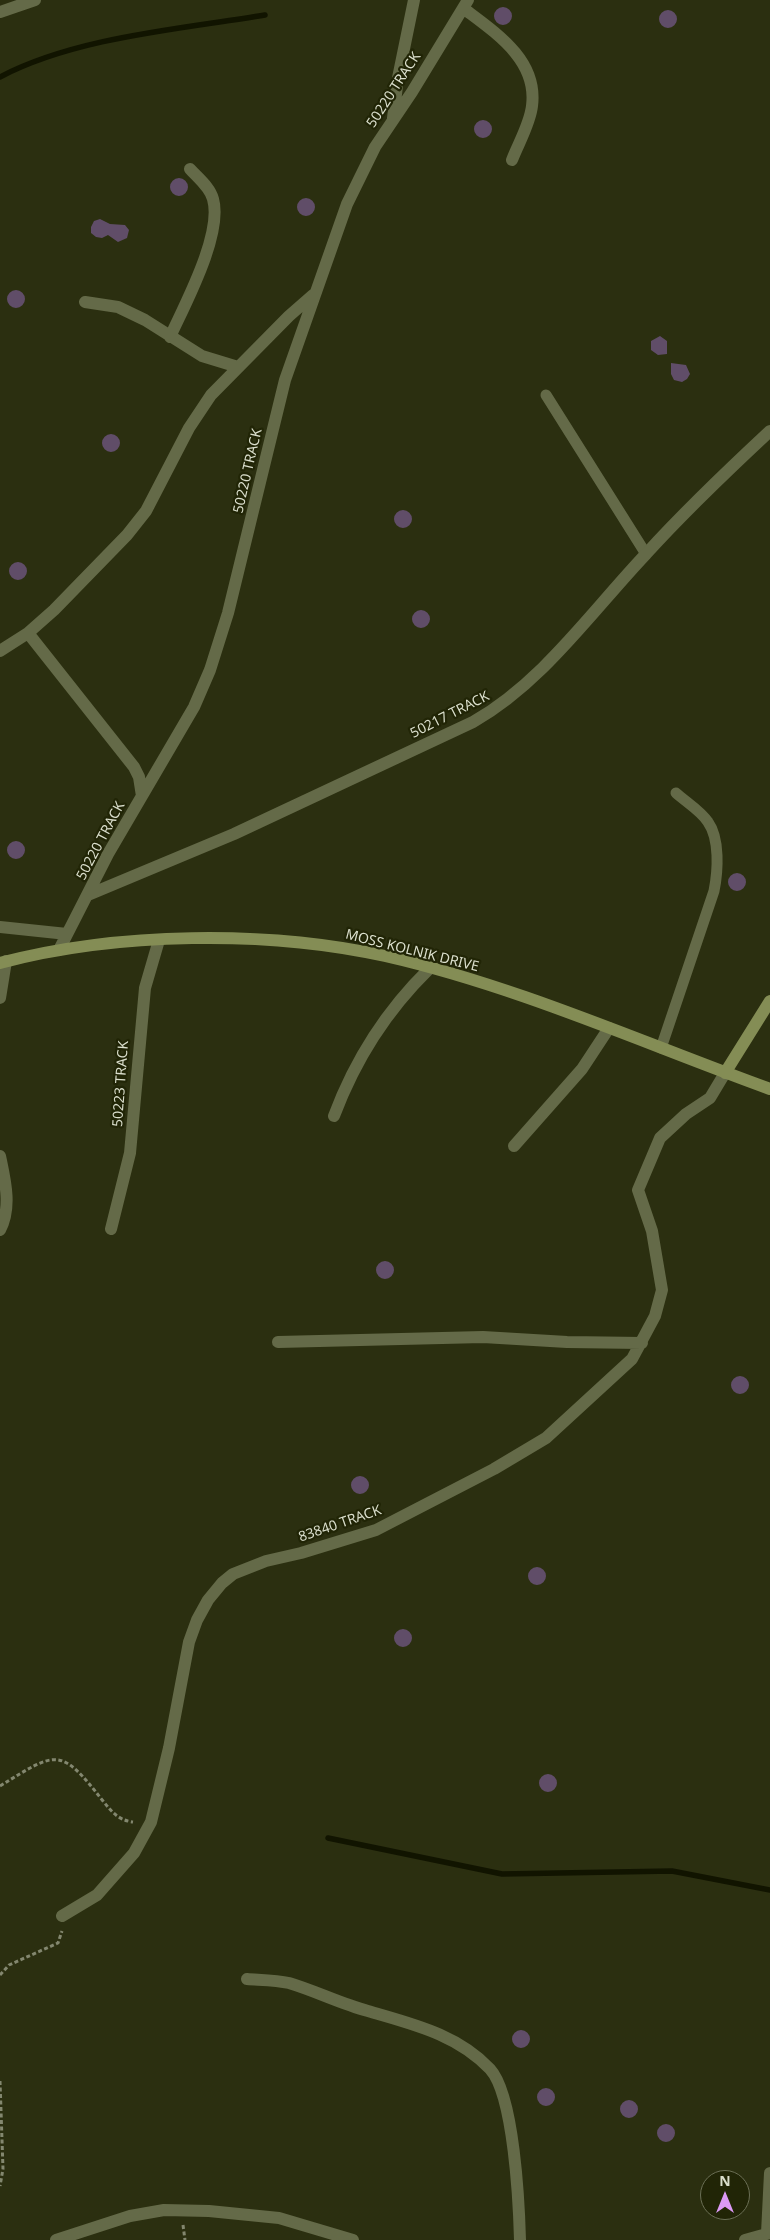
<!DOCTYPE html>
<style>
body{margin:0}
#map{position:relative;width:770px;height:2240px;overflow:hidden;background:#2b2f10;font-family:"Noto Sans",sans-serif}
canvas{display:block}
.north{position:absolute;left:700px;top:2170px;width:50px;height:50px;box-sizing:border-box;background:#212506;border:1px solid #6b6f55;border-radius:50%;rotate:0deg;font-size:14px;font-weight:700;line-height:20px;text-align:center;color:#dadecc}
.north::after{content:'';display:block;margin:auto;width:18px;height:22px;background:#db99f5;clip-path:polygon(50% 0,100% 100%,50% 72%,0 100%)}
</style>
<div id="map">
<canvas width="770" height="2240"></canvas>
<div class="north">N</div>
</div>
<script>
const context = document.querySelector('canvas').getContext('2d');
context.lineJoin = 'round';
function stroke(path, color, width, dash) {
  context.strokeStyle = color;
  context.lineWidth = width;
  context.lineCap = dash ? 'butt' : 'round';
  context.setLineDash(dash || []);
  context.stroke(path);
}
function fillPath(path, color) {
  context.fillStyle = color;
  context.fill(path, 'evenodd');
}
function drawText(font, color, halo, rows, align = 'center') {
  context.font = font + ' "Noto Sans",sans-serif';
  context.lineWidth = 4.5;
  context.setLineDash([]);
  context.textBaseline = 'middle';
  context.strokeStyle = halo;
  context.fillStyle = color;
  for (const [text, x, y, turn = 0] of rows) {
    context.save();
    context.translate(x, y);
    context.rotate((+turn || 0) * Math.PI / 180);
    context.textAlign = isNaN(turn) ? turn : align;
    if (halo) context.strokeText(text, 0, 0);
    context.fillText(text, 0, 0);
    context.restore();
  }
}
const stream = new Path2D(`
 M0,77C76,37 181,29 265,15
 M328,1838L502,1874L672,1871L770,1890`);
const building = new Path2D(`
 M494 16a9 9 0 1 1 18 0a9 9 0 1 1-18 0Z
 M659 19a9 9 0 1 1 18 0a9 9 0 1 1-18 0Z
 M474 129a9 9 0 1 1 18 0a9 9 0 1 1-18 0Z
 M170 187a9 9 0 1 1 18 0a9 9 0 1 1-18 0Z
 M297 207a9 9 0 1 1 18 0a9 9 0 1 1-18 0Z
 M100,219L110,224L125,225L129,230L127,238L118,242L108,235L102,238L96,237L91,233V227L94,221Z
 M7 299a9 9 0 1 1 18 0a9 9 0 1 1-18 0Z
 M660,336L667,341V354L658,355L651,350V341Z
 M671,363L686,365L690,374L687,379L682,382L674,380L671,374Z
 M102 443a9 9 0 1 1 18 0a9 9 0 1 1-18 0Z
 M394 519a9 9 0 1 1 18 0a9 9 0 1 1-18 0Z
 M9 571a9 9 0 1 1 18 0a9 9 0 1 1-18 0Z
 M412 619a9 9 0 1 1 18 0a9 9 0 1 1-18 0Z
 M7 850a9 9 0 1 1 18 0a9 9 0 1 1-18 0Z
 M728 882a9 9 0 1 1 18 0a9 9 0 1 1-18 0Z
 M376 1270a9 9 0 1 1 18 0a9 9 0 1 1-18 0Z
 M731 1385a9 9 0 1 1 18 0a9 9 0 1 1-18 0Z
 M351 1485a9 9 0 1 1 18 0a9 9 0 1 1-18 0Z
 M528 1576a9 9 0 1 1 18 0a9 9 0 1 1-18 0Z
 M394 1638a9 9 0 1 1 18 0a9 9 0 1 1-18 0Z
 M539 1783a9 9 0 1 1 18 0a9 9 0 1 1-18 0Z
 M512 2039a9 9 0 1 1 18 0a9 9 0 1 1-18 0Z
 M537 2097a9 9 0 1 1 18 0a9 9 0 1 1-18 0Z
 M620 2109a9 9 0 1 1 18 0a9 9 0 1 1-18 0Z
 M657 2133a9 9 0 1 1 18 0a9 9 0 1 1-18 0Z`);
const path = new Path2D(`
 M0,1786C57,1751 60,1746 103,1801C112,1812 118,1820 133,1822
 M0,1975L9,1965L58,1943L62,1931
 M0,2081L3,2169L0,2186
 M183,2225L185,2240`);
const lane = new Path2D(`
 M546,395L646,554
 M661,1048L714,891C718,871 720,839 708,822C701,811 686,802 676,793`);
const street = new Path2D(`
 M463,8C496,33 538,60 532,106C530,124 518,144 512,160
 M0,12L35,0
 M393,118L398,78L414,0
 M85,302L118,307L145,320L202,356L238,367
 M170,337C185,304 223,234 213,199C210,187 198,178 190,169
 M28,633L134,767L139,777L142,796
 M0,651L28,633L54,610L127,535L146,511L189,428L211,395L289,316L313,295
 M88,895L234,834L473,722C543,682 591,612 646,554C685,511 727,471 770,431
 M0,927L67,934
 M59,950L108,854L194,707L210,670L228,613L285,380L347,204L375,147L412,92L468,0
 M0,998L6,961
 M334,1116C355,1060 386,1011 429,969
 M514,1146L582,1069L609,1028
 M0,1156C5,1180 12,1207 0,1230
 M111,1229L130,1153L145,988L159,940
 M278,1342L483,1337L567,1342L642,1343
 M62,1916L97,1895L134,1853L151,1822L169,1748L189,1642L197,1620L208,1600L222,1583L233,1574L266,1561L301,1553L376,1530L494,1469L546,1438L632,1359L655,1316L662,1290L652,1231L638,1190L660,1138L686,1114L710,1098L725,1073
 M247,1979C260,1980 276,1980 289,1983C316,1991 341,2004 368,2011C412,2024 457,2034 490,2069C514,2095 519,2203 520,2240
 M767,2233L770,2173
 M56,2240L130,2216L164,2210L209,2211L279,2218L353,2240
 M745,2240L770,2233`);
const secondary = new Path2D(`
 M0,963C117,932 267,930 385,956C517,986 643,1043 770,1089
 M725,1073L770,1001`);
const streetNames = [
 ["50220 TRACK",394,90,-57],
 ["50220 TRACK",248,471,-77],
 ["50217 TRACK",450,715,-27],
 ["50220 TRACK",101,841,-62],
 ["MOSS KOLNIK DRIVE",412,951,14],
 ["50223 TRACK",121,1084,-86],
 ["83840 TRACK",340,1524,-19]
];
stroke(stream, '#111400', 5.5);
fillPath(building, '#604d68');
stroke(path, '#83876f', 3, [4, 2.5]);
stroke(lane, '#646a48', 11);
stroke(street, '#646a48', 12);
stroke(secondary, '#848d55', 12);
drawText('14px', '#dadecc', '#212506', streetNames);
</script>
